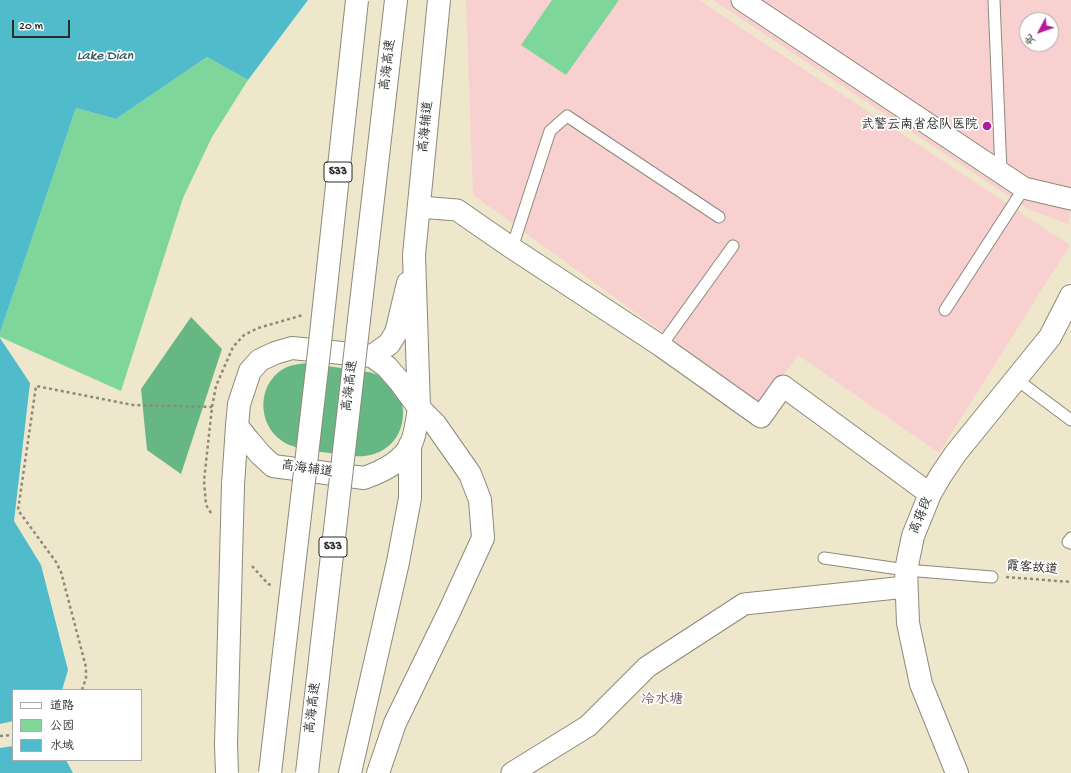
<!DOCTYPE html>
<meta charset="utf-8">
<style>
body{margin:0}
#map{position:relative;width:1071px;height:773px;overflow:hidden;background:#efe7cb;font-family:"Gochi Hand","LXGW WenKai TC",sans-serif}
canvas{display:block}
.legend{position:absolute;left:12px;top:689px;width:130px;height:72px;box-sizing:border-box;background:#fff;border:1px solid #aaa;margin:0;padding:5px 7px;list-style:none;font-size:12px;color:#2b2b2b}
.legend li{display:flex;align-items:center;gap:8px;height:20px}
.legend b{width:20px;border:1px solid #aaa}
.north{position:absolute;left:1019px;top:12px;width:40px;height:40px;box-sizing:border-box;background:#fff;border:1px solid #aaa;border-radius:50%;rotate:229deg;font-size:11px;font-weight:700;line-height:16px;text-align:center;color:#2b2b2b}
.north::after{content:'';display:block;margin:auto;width:14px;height:18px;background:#b5179e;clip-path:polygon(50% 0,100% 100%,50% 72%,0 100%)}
.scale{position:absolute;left:12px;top:20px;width:58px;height:18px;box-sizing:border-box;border:2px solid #2b2b2b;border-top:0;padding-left:5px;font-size:12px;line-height:14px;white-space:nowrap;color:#2b2b2b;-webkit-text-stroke:3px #fff;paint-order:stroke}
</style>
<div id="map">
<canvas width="1071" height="773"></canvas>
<ul class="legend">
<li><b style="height:5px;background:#fff"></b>道路</li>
<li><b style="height:11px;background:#7ed69b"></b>公园</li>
<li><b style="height:11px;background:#4fbbcb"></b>水域</li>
</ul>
<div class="north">北</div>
<div class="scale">20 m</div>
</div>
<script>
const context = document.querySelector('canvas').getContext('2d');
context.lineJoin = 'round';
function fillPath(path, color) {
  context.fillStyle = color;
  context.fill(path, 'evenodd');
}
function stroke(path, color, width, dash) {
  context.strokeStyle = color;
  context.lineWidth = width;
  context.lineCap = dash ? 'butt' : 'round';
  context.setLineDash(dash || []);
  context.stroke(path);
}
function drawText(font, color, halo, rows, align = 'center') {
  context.font = font + ' "Gochi Hand","LXGW WenKai TC",sans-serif';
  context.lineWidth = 3.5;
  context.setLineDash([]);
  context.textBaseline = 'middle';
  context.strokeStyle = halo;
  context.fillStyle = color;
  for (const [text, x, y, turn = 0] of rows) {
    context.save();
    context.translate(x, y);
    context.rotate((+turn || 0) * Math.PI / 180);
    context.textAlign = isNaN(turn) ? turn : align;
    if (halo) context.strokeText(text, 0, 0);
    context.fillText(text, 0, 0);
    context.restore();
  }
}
const built = new Path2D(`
 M466,0H699L1070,245L939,453L798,355L762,404L473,195Z
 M713,0H1071V212L1068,224L1028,209ZM1027,20H1051V44H1027Z`);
const green = new Path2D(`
 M552,0H619L566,75L521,45Z
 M207,57L248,80L212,137L183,198L121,391L0,337V333L76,108L116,119Z`);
const forest = new Path2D(`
 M191,317L222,349L181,474L147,450L141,389Z
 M306,363C320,365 334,367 348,369C360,371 373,371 383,378C387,380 390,385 393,389C395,391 398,394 399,396C402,401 403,408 403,413C403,442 380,459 352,456C335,453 295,451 282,441C257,424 257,385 283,369C290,365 298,364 306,363Z`);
const water = new Path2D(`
 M0,0H308L248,80L207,57L116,119L76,108L0,333Z
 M0,338L30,383L14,521L41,565L68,670L62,690H13V721L0,724Z
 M13,746V760H66L73,773H0V748Z`);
const path = new Path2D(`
 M211,513L206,505L204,481L212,407L216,386L233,347L244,335L258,328L303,315
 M252,566L268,584L271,585
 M1006,577L1071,582
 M82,690L86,678V667L61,572L56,562L18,510L36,386L133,405L212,407
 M0,736L13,735`);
const lane = new Path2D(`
 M994,0L1001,172
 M512,248L550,131L567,116L719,217
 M945,310L1024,188
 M661,346L733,246
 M1016,379L1071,420
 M1071,538L1068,542L1071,543
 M824,558L906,570L992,577`);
const street = new Path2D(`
 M742,0L1024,188L1071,199
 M419,207L457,210L512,248L661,346L761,417L783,386L930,494
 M512,773L588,726L647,667L744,604L906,587`);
const secondary = new Path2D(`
 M292,348L372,356L387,367L400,382L419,408C417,420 416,433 411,444C403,462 381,472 364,478L273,466L261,455L249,441L237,426L239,404L250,371L260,360L275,353Z
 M372,356L389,344L396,333L408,283
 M378,773L395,723L450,610L483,538L480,500L470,474L435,424L419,408L414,255L439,0
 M957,773L921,684L908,623L906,570L913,536L930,494L941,475L956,453L1050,337L1071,296`);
const highway = new Path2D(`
 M359,320L396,0
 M233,485L237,426
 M350,773L398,562L410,498V445`);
const highwayBridge = new Path2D(`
 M227,773L226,744L233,485
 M270,773L320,343L357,0
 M307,773L359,320`);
const markers = [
 [987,126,5,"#b5179e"]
];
const shields = [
 [338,172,28],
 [333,547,28]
];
const shieldNames = [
 ["S33",338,172],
 ["S33",333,547]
];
const streetNames = [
 ["高海高速",389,65,-83],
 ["高海辅道",427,127,-84],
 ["高海高速",351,386,-83],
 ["高海辅道",307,470,8],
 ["高蒋段",922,516,-68],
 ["霞客故道",1032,569,4],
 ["高海高速",314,708,-83]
];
const poiNames = [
 ["武警云南省总队医院",978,126]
];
const waterNames = [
 ["Lake Dian",105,57]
];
const neighbourhoodNames = [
 ["冷水塘",662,701]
];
fillPath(built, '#f7d0cf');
fillPath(green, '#7ed69b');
fillPath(forest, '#66b783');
fillPath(water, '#4fbbcb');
stroke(lane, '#8d897b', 13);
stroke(street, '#8d897b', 23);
stroke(secondary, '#8d897b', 24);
stroke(highway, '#8d897b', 24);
stroke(path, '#8d897b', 2.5, [3, 3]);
stroke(lane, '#fff', 11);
stroke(street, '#fff', 21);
stroke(secondary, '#fff', 22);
stroke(highway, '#fff', 22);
stroke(highwayBridge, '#8d897b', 24, []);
stroke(highwayBridge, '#fff', 22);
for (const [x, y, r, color] of markers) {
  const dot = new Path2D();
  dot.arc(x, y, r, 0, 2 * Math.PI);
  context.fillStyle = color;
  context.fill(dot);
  stroke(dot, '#fff', 1.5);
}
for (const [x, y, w] of shields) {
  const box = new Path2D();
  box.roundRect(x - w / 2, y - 10, w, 20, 3);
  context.fillStyle = '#fff';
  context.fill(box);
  stroke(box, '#2b2b2b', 1);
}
drawText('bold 12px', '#2b2b2b', null, shieldNames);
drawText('13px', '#2b2b2b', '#fff', streetNames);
drawText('13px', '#2b2b2b', '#fff', poiNames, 'right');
drawText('italic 14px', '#385d63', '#fff', waterNames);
drawText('14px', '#6f565e', '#fff', neighbourhoodNames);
</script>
